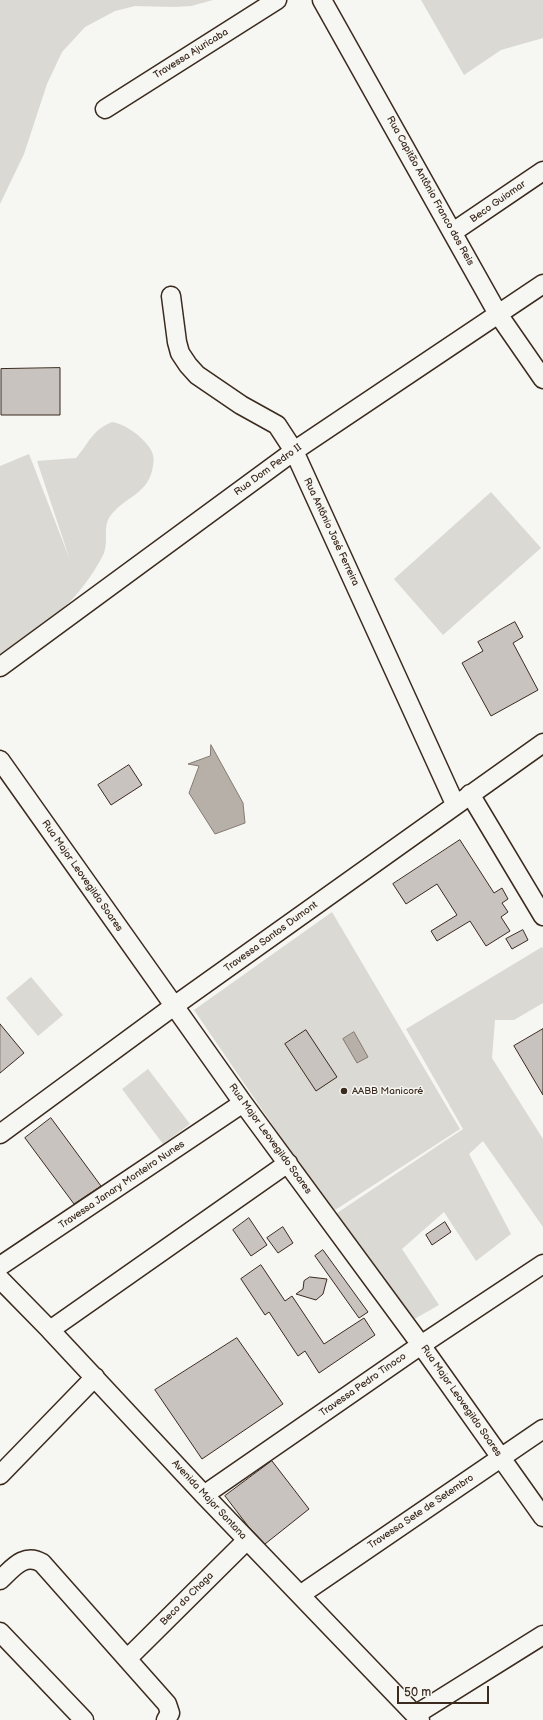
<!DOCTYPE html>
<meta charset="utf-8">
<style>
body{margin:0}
#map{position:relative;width:543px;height:1720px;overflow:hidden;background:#f6f6f2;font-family:"Balsamiq Sans",sans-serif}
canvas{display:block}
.scale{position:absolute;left:397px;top:1686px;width:92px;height:18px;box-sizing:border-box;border:2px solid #3b2a1e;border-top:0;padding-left:5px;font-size:12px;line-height:14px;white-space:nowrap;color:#3b2a1e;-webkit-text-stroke:3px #f6f6f2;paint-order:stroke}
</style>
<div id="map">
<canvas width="543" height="1720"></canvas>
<div class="scale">50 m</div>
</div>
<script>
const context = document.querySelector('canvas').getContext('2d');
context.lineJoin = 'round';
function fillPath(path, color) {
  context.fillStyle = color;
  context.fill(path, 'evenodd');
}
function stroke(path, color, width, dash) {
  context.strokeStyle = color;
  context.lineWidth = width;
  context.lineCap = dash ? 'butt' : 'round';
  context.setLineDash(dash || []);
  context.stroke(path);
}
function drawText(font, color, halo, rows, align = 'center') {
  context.font = font + ' "Balsamiq Sans",sans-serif';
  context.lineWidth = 3;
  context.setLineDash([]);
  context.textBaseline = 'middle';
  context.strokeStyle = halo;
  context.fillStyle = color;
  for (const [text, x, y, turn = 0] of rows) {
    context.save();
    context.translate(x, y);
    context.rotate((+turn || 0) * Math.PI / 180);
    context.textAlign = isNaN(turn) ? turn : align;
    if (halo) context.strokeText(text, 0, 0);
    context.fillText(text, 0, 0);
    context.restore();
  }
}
const green = new Path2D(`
 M0,0H213L191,6L174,7L135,6L115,11L85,27L62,52L47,84L24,154L0,204Z
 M421,0H543V38L501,50L464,75Z
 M112,422C124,424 137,433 145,442C152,450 155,455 153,466C149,494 126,496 111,515C102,526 109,540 104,553C82,599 40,631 0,661V466L29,454L70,560L37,461L76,458C90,442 91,431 112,422Z
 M491,492L541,548L443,635L394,579Z
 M332,912L460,1129L332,1212L194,1010Z
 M542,947L543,949V1003L514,1020H495L492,1058L543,1139V1227L483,1141L469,1154L511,1234L476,1261L444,1212L402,1249L439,1305L409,1322L334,1215L463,1129L406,1029Z
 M31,977L63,1015L38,1036L6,998Z
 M148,1069L190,1124L163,1144L122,1089Z`);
const water = new Path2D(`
 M211,745L243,803L245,823L215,834L189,793L199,766L188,764L210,756Z
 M354,1032L368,1057L357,1063L343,1039Z`);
const building = new Path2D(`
 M60,368V415H1V369Z
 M515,622L523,637L513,643L538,690L491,716L462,663L483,651L478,642Z
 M129,765L142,785L111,805L98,785Z
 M460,840L494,893L502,888L508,899L502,903L508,912L501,917L510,931L486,946L470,921L437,941L431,931L457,915L437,884L406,904L393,884Z
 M523,930L528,940L512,949L506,939Z
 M0,1024L24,1053L0,1073Z
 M543,1029V1095L514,1046Z
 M306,1030L337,1077L316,1091L285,1044Z
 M51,1118L101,1186L74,1204L25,1138Z
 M249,1218L267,1245L251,1256L233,1230Z
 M445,1222L451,1232L432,1245L426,1235Z
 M283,1227L293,1243L278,1253L267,1238Z
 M323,1250L368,1312L359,1318L315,1256Z
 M261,1265L285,1301L292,1296L324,1344L364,1318L375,1335L319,1373L305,1351L298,1356L269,1312L265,1315L241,1279Z
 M310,1277L327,1279L323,1294L316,1300L296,1294L303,1289L304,1281Z
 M237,1338L283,1404L202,1459L155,1390Z
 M272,1461L309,1509L265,1544L248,1526L225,1496Z`);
const minor = new Path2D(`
 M322,0L498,314L543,379
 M105,109L277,0
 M453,232L543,171
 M171,296L177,342L180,353L188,365L197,375L241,405L277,425L294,451L455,804
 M0,667L294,451L543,284
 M0,760L243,1103L421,1345L543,1517
 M470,794L543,916
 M0,1134L174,1006L543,743
 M0,1266L243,1103
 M0,1279L50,1330L204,1495L420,1720
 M50,1330L288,1163
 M0,1475L95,1377
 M204,1495L421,1345L543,1264
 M0,1580C12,1569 24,1552 42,1563L167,1704L170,1713L166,1720
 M300,1595L543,1429
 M0,1632L84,1720
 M127,1659L247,1540
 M415,1715L543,1635`);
const markers = [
 [344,1091,4,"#3b2a1e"]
];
const streetNames = [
 ["Travessa Ajuricaba",191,54,-32],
 ["Rua Capitão Antônio Franco dos Reis",430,191,61],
 ["Beco Guiomar",498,202,-35],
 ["Rua Dom Pedro II",268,470,-36],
 ["Rua Antônio José Ferreira",331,532,65],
 ["Rua Major Leovegildo Soares",82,876,55],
 ["Travessa Santos Dumont",271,937,-36],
 ["Rua Major Leovegildo Soares",270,1139,54],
 ["Travessa Janary Monteiro Nunes",122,1185,-34],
 ["Travessa Pedro Tinoco",363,1385,-35],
 ["Rua Major Leovegildo Soares",461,1401,55],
 ["Avenida Major Santana",209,1500,47],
 ["Travessa Sete de Setembro",421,1512,-34],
 ["Beco do Chaga",187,1599,-45]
];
const poiNames = [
 ["AABB Manicoré",352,1091]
];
fillPath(green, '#dad9d3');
fillPath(water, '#b6b0a9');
stroke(water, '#857a71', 1);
fillPath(building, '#c8c3be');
stroke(building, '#3b2a1e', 1);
stroke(minor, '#3b2a1e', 21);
stroke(minor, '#f6f6f2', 18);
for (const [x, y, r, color] of markers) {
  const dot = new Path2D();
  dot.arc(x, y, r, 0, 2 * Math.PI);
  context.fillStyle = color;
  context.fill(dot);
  stroke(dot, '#f6f6f2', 1.5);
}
drawText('10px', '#3b2a1e', '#f6f6f2', streetNames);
drawText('10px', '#3b2a1e', '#f6f6f2', poiNames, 'left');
</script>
